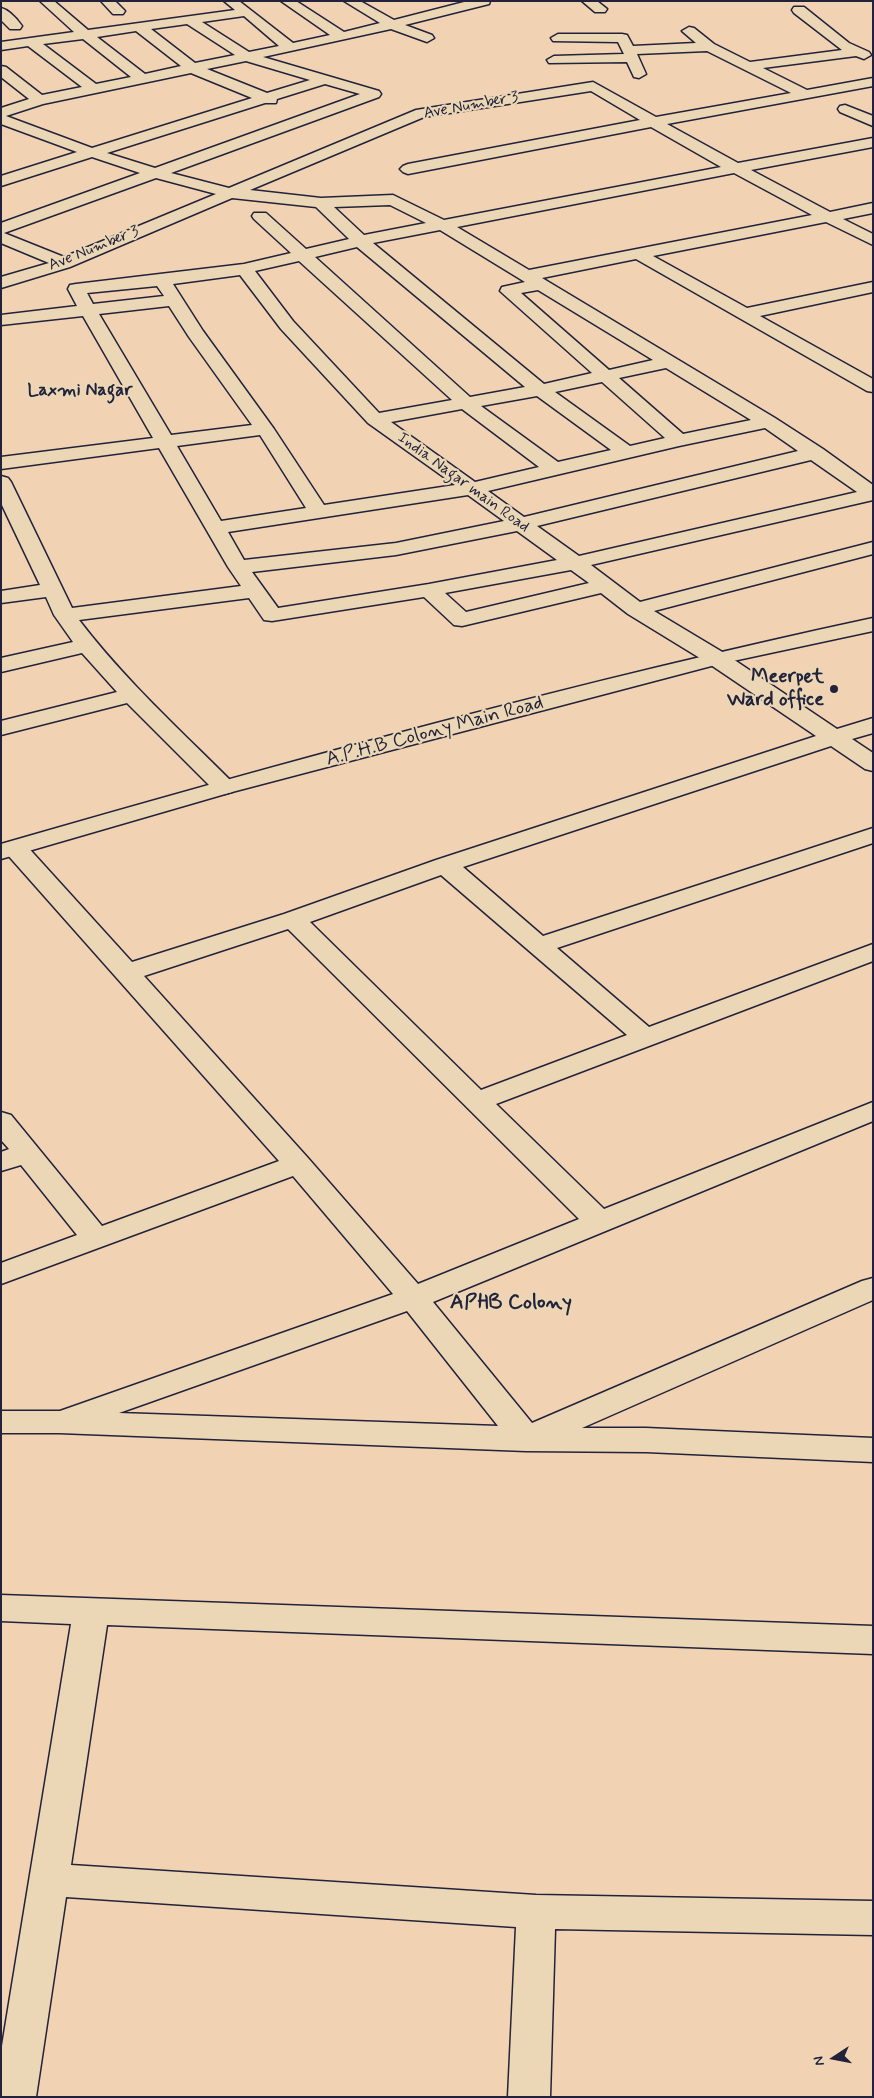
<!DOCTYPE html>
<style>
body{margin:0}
#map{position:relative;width:874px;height:2098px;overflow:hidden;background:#f1d3b3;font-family:Mynerve,sans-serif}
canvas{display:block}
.frame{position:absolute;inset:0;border:2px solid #22223b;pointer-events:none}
.north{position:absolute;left:809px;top:2033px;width:50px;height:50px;-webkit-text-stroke:4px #ebd7b5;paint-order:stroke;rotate:259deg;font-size:14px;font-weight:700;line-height:20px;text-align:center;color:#22223b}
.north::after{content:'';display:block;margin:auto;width:18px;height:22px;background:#22223b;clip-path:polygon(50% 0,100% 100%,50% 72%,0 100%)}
</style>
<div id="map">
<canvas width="874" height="2098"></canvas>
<div class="frame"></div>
<div class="north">N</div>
</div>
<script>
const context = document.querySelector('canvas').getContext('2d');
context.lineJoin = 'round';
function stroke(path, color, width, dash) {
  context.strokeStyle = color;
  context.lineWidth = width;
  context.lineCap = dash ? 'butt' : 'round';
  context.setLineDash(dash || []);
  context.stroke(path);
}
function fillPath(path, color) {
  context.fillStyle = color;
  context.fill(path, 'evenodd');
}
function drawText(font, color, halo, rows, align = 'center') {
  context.font = font + ' Mynerve,sans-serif';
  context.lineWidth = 4.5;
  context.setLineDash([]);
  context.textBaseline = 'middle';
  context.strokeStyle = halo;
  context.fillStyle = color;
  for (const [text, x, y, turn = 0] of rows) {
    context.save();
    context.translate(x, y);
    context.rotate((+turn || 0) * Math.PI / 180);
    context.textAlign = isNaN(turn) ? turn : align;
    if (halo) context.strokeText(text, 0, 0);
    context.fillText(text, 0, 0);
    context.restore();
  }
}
const street = new Path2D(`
 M40,1H54L88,30L235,10L224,1H239L293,43L330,35L281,1H296L344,32L380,23L344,1H360L394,20L468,1H490L489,4L405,25L432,35L434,38L427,42L391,29L263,57L379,91L381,94L379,97L171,173L229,188L416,110L593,82L656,117L791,93L707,51L637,54L646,74L639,78L634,77L627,62L549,63L547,60L554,56L624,54L618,42L553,41L551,38L558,34H622L627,35L633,46L696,43L682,31L689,27L694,28L714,44L750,62L842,50L794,13L792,10L794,7H804L849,43L869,52L871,55L864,59L856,56L763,68L807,90L873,78V86L667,124L738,163L873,138V147L751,170L830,212L873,203V213L843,219L873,234V245L826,222L653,256L747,308L873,282V292L760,316L873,379V392L867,391L636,259L542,278L775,418L823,449L873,485V500L591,565L640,602L873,542V554L654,611L724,653L837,729L873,718V733L852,739L873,753V771L865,769L831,746L463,867L543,936L873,828V843L557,948L649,1027L873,944V961L496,1104L604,1209L873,1102V1121L433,1302L532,1423L862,1281L873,1278V1300L582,1428H646L873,1438V1462L646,1452L526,1451L59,1433H1V1411H60L393,1294L293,1176L1,1284V1263L77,1235L21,1165L1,1171V1152L9,1149L1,1140V1112L11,1115L102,1226L279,1161L6,853L3,848L6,843L15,841L24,843L132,962L284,914L436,860L816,736L708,663L628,614L601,593L462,626L454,625L424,597L272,621L264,620L249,598L79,620C124,679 180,730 232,782L236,787L232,792L224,794L216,792L127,703L1,735V721L117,692L82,653L1,672V658L73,642L54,615L46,597L1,603V591L40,585L1,503V476L8,478L11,482L72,608L241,586L228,567L159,448L1,469V457L153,438L83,316L1,325V315L77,306L68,289L70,285L76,284L244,264L291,253L254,219L252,216L254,213H266L306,249L349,239L316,207L232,198L70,267L1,288V277L49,263L1,243V223L140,173L92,157L1,186V176L77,152L1,124V108L29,99L1,77V66L6,67L42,95L82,87L28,46L1,50V42L74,32ZM244,16L279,46L249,52L202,22ZM187,24L235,55L195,63L151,29ZM136,31L181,66L145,74L97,37ZM83,39L131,77L96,84L43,44ZM246,61L310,80L267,93L207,69ZM191,73L252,98L92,148L6,116L43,104ZM325,84L360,94L155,168L107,153L265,103H276L277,99ZM591,91L640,120L408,164L403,166L400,169L403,172L408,174L651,127L721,167L444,220L393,195L321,198L250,190L424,117ZM734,173L812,215L529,270L457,227ZM156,178L216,194L64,257L4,233ZM390,205L426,223L364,235L334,207ZM440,230L525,282L502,287L500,291L592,373L544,384L373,243ZM357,247L525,387L470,397L315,257ZM299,261L452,400L379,413L293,321L255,271ZM240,275L281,329L368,423L455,485L324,505L274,429L203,331L173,284ZM157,286L164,296L93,304L87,293ZM538,290L653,360L609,370L521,293ZM169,306L189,337L252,425L171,435L99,314ZM666,368L751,420L683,434L619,378ZM602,382L665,438L630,446L555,392ZM537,396L611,450L558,462L481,406ZM462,409L539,467L475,482L391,422ZM765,428L798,451L524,517L488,491L679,446ZM260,435L306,508L221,521L177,446ZM811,460L857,492L579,556L537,526ZM468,495L504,521L396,543L244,560L228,532ZM517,531L557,560L429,584L278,608L252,572L396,555ZM571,570L589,583L466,612L445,593ZM441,875L627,1035L481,1090L310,922ZM288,929L579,1219L418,1284L308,1158L144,976ZM407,1311L498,1426L119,1413Z
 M101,1H115L125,11L123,14H113Z
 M582,1H597L607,9L605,12H595Z
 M1,8C9,10 17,19 22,26L20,29H10L1,20Z
 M845,105L873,116V126L840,112L838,109L840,106Z
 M1,1595L873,1626V1654L107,1625L71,1865L536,1895L873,1901V1935L555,1929L550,2097H508L516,1927L66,1897L36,2097H1V2052L71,1624L1,1621Z`);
const secondary = new Path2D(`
 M873,618V631L719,664L232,792L1,859V844C289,761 579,681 873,618Z`);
const markers = [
 [834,689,5,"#22223b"]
];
const farStreetnames = [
 ["Ave Number 3",471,106,-10],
 ["Ave Number 3",94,249,-22],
 ["India Nagar main Road",463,483,36]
];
const farNeighbourhoodnames = [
 ["Laxmi Nagar",80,391]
];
const poiNames = [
 ["Meerpet",824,678],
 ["Ward office",824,701]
];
const streetNames = [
 ["A.P.H.B Colony Main Road",435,732,-15]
];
const neighbourhoodNames = [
 ["APHB Colony",511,1304]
];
stroke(street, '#22223b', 3);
stroke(secondary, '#22223b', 3);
fillPath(street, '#ebd7b5');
fillPath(secondary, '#ebd7b5');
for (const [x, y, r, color] of markers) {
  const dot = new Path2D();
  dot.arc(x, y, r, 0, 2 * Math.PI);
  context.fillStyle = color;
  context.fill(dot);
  stroke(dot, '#ebd7b5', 2);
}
drawText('16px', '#22223b', '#ebd7b5', farStreetnames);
drawText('bold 18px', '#22223b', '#ebd7b5', farNeighbourhoodnames);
drawText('bold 20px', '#22223b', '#ebd7b5', poiNames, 'right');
drawText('20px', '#22223b', '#ebd7b5', streetNames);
drawText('bold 21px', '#22223b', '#ebd7b5', neighbourhoodNames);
</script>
